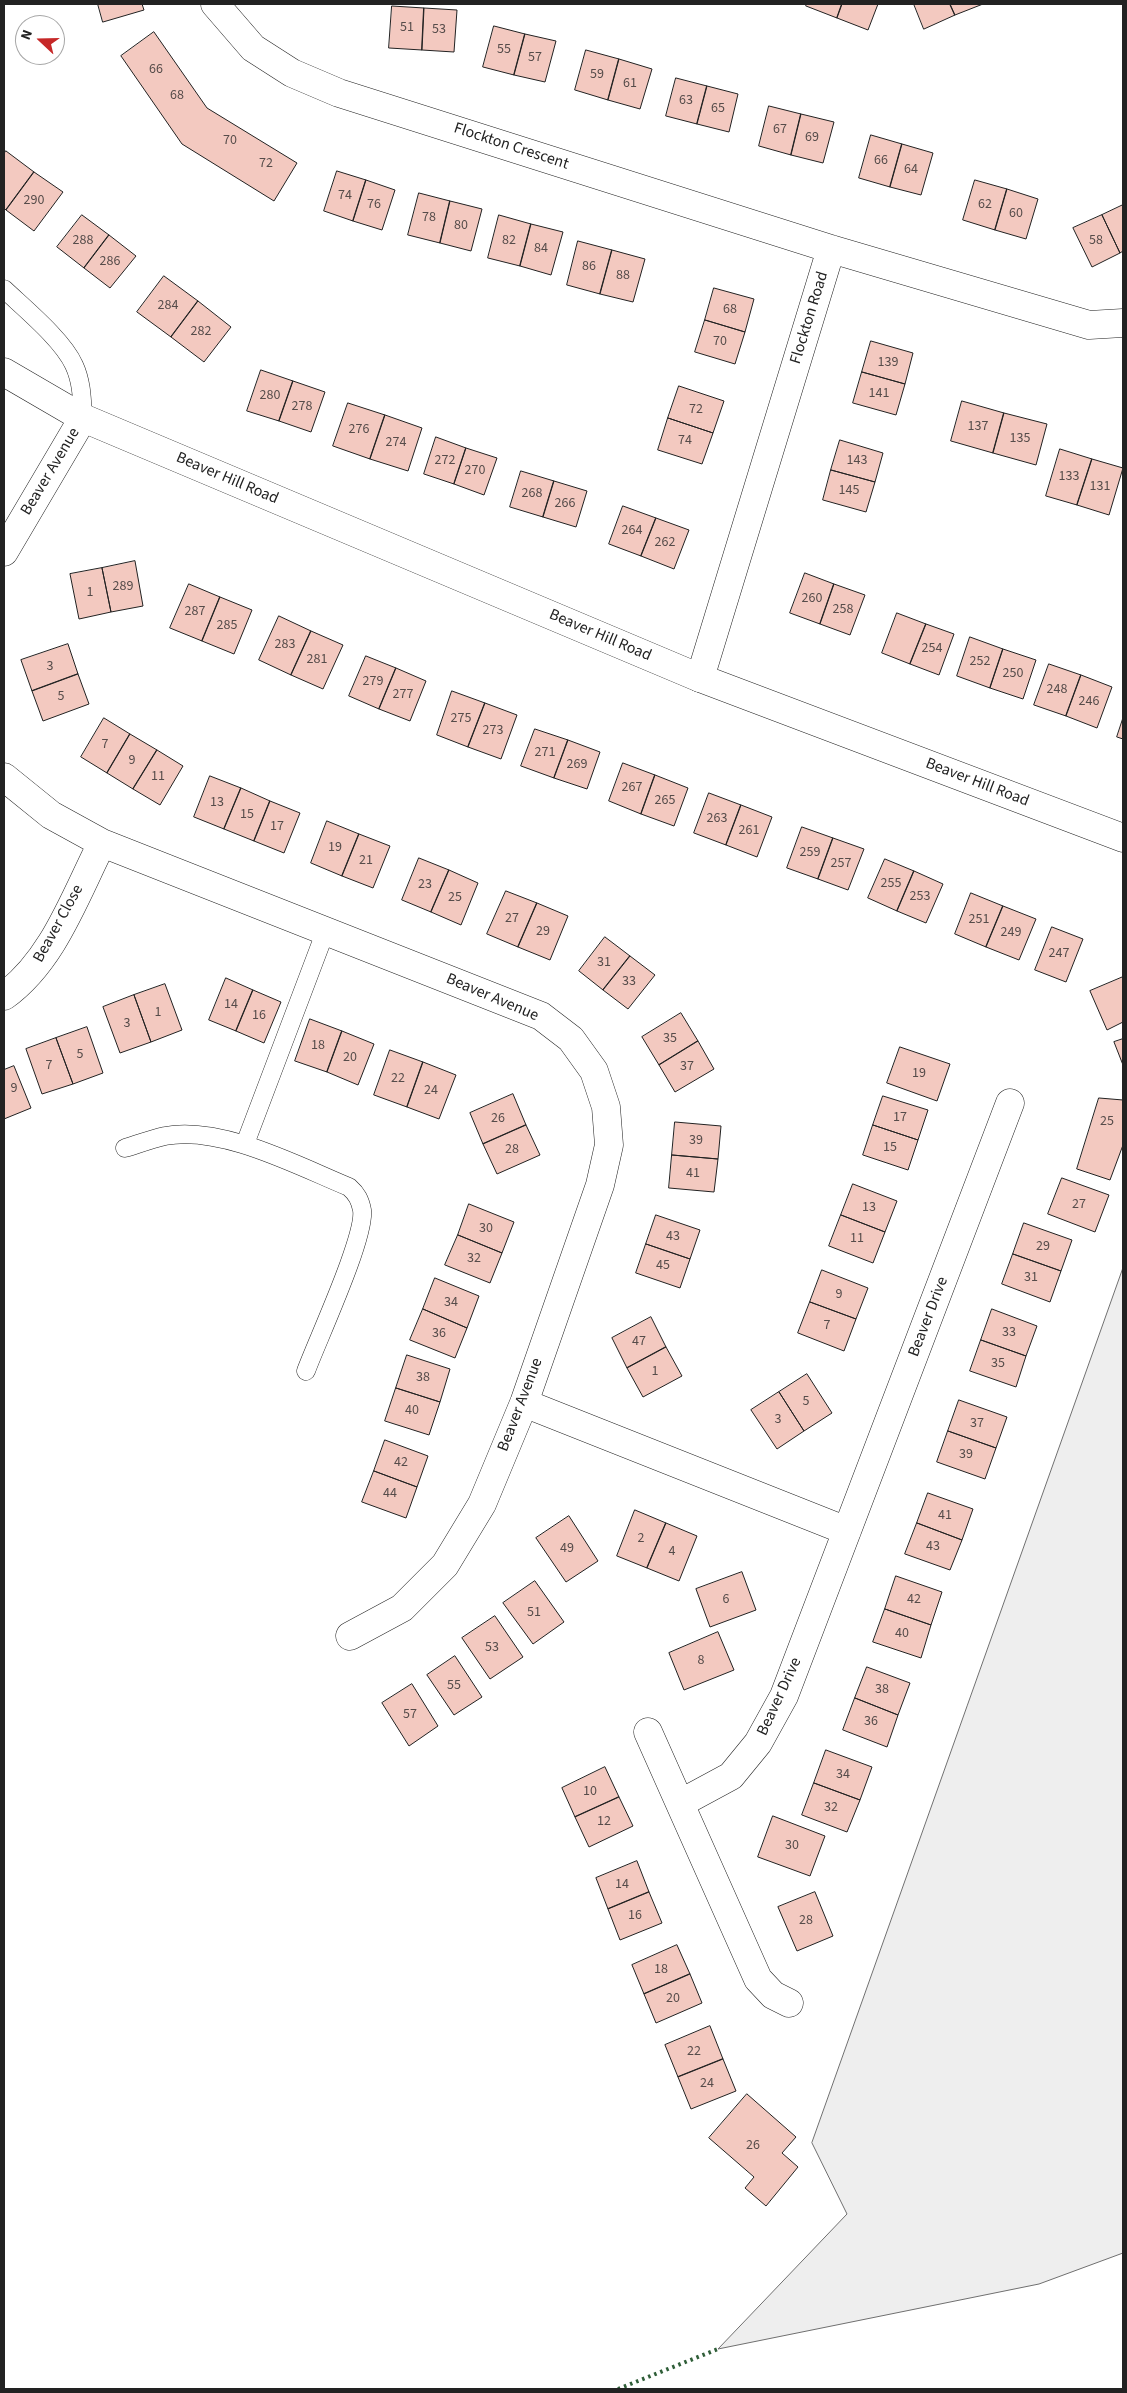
<!DOCTYPE html>
<style>
body{margin:0}
#map{position:relative;width:1127px;height:2393px;overflow:hidden;background:#fff;font-family:"Source Sans 3",sans-serif}
canvas{display:block}
.frame{position:absolute;inset:0;border:5px solid #222;pointer-events:none}
.north{position:absolute;left:15px;top:15px;width:50px;height:50px;box-sizing:border-box;background:#fff;border:1px solid #a7a7a7;border-radius:50%;rotate:291deg;font-size:14px;font-weight:700;line-height:20px;text-align:center;color:#222}
.north::after{content:'';display:block;margin:auto;width:18px;height:22px;background:#c62828;clip-path:polygon(50% 0,100% 100%,50% 72%,0 100%)}
</style>
<div id="map">
<canvas width="1127" height="2393"></canvas>
<div class="frame"></div>
<div class="north">N</div>
</div>
<script>
const context = document.querySelector('canvas').getContext('2d');
context.lineJoin = 'round';
function fillPath(path, color) {
  context.fillStyle = color;
  context.fill(path, 'evenodd');
}
function stroke(path, color, width, dash) {
  context.strokeStyle = color;
  context.lineWidth = width;
  context.lineCap = dash ? 'butt' : 'round';
  context.setLineDash(dash || []);
  context.stroke(path);
}
function drawText(font, color, halo, rows, align = 'center') {
  context.font = font + ' "Source Sans 3",sans-serif';
  context.lineWidth = 4;
  context.setLineDash([]);
  context.textBaseline = 'middle';
  context.strokeStyle = halo;
  context.fillStyle = color;
  for (const [text, x, y, turn = 0] of rows) {
    context.save();
    context.translate(x, y);
    context.rotate((+turn || 0) * Math.PI / 180);
    context.textAlign = isNaN(turn) ? turn : align;
    if (halo) context.strokeText(text, 0, 0);
    context.fillText(text, 0, 0);
    context.restore();
  }
}
const green = new Path2D(`
 M1123,1268V2253L1039,2284L718,2349L847,2214L812,2143Z`);
const building = new Path2D(`
 M98,4H142L144,10L103,22Z
 M807,4H842L837,18L806,6Z
 M842,4H878L868,30L837,18Z
 M914,4H950L955,15L924,29Z
 M950,4H983L955,15Z
 M392,6L424,8L422,50L389,48Z
 M424,8L457,10L454,52L422,50Z
 M494,26L525,34L514,75L483,67Z
 M154,32L207,108L297,163L274,201L182,144L121,56Z
 M525,34L556,41L545,82L514,75Z
 M586,50L619,59L608,100L575,90Z
 M619,59L652,69L640,109L608,100Z
 M676,78L707,86L697,124L666,116Z
 M707,86L738,94L729,132L697,124Z
 M769,106L801,114L791,155L759,146Z
 M801,114L834,122L823,163L791,155Z
 M871,135L902,144L890,187L859,178Z
 M902,144L933,153L921,195L890,187Z
 M6,151L34,172L6,210L4,208V154Z
 M337,171L366,180L353,221L324,211Z
 M34,172L63,192L34,231L6,210Z
 M366,180L395,190L382,230L353,221Z
 M975,180L1007,189L995,230L963,220Z
 M1007,189L1038,199L1026,239L995,230Z
 M419,193L450,201L440,243L408,235Z
 M450,201L482,209L471,251L440,243Z
 M1123,205V251L1120,253L1102,215Z
 M82,215L109,235L84,268L57,247Z
 M499,215L531,224L520,266L488,258Z
 M1102,215L1120,253L1092,267L1073,228Z
 M531,224L563,232L551,275L520,266Z
 M109,235L136,256L110,288L84,268Z
 M578,241L612,250L600,294L567,285Z
 M612,250L645,259L633,302L600,294Z
 M164,276L198,301L171,337L137,312Z
 M714,288L754,299L745,332L705,320Z
 M198,301L231,327L204,362L171,337Z
 M705,320L745,332L735,364L695,352Z
 M871,341L913,353L905,384L862,372Z
 M261,370L293,381L279,421L247,411Z
 M862,372L905,384L896,415L853,403Z
 M293,381L325,392L311,432L279,421Z
 M679,386L724,401L713,433L668,418Z
 M962,401L1004,413L993,453L951,441Z
 M348,403L385,415L370,459L333,446Z
 M1004,413L1047,424L1036,465L993,453Z
 M385,415L422,428L408,471L370,459Z
 M668,418L713,433L702,464L658,450Z
 M436,437L466,448L454,484L424,474Z
 M840,440L883,453L875,482L831,470Z
 M466,448L497,458L484,495L454,484Z
 M1060,449L1092,459L1077,505L1046,496Z
 M1092,459L1123,468L1109,515L1077,505Z
 M831,470L875,482L866,512L823,500Z
 M521,471L554,481L543,517L510,507Z
 M554,481L587,491L576,527L543,517Z
 M623,506L656,518L641,556L609,544Z
 M656,518L689,530L674,569L641,556Z
 M135,561L143,606L111,612L102,568Z
 M102,568L111,612L79,619L70,574Z
 M805,573L834,584L820,624L790,613Z
 M189,584L220,597L202,641L170,628Z
 M834,584L865,595L850,635L820,624Z
 M220,597L252,610L234,654L202,641Z
 M897,613L926,624L910,664L882,653Z
 M279,616L311,631L291,675L259,660Z
 M926,624L954,634L939,675L910,664Z
 M311,631L343,645L323,689L291,675Z
 M970,637L1003,649L990,688L957,676Z
 M68,644L78,674L32,691L21,660Z
 M1003,649L1036,660L1023,699L990,688Z
 M366,656L396,668L379,709L349,696Z
 M1049,664L1081,675L1066,716L1034,705Z
 M396,668L426,681L410,721L379,709Z
 M78,674L89,704L43,721L32,691Z
 M1081,675L1112,687L1097,728L1066,716Z
 M452,691L485,703L468,747L437,735Z
 M485,703L517,715L501,759L468,747Z
 M104,718L130,734L107,773L81,757Z
 M1123,718V739L1117,737Z
 M535,729L568,740L554,778L521,766Z
 M130,734L157,750L133,789L107,773Z
 M568,740L600,752L587,789L554,778Z
 M157,750L183,766L160,805L133,789Z
 M623,763L655,775L641,814L609,801Z
 M655,775L688,788L674,826L641,814Z
 M210,776L241,788L224,829L194,817Z
 M241,788L270,801L254,841L224,829Z
 M709,793L741,805L726,845L694,833Z
 M270,801L300,813L284,853L254,841Z
 M741,805L772,817L757,857L726,845Z
 M327,821L359,834L342,876L311,863Z
 M802,827L833,838L818,879L787,868Z
 M359,834L390,846L373,888L342,876Z
 M833,838L864,849L848,890L818,879Z
 M419,858L449,870L431,912L402,900Z
 M885,859L914,871L897,911L868,898Z
 M449,870L478,883L461,925L431,912Z
 M914,871L943,884L926,923L897,911Z
 M506,891L537,903L518,947L487,934Z
 M971,893L1003,906L986,947L955,934Z
 M537,903L568,916L550,960L518,947Z
 M1003,906L1036,919L1019,960L986,947Z
 M1052,927L1083,939L1066,982L1035,970Z
 M605,937L630,956L603,990L579,971Z
 M630,956L655,975L628,1009L603,990Z
 M1123,977V1022L1107,1030L1090,991Z
 M226,978L253,990L236,1031L209,1020Z
 M165,984L182,1030L151,1042L134,995Z
 M253,990L281,1002L264,1043L236,1031Z
 M134,995L151,1042L120,1053L103,1007Z
 M681,1013L698,1041L659,1065L642,1037Z
 M310,1019L342,1031L327,1072L295,1061Z
 M87,1027L103,1073L73,1084L56,1038Z
 M342,1031L374,1044L358,1085L327,1072Z
 M56,1038L73,1084L42,1094L26,1049Z
 M1123,1039V1065L1114,1042Z
 M698,1041L714,1069L675,1092L659,1065Z
 M900,1047L950,1064L937,1101L887,1083Z
 M390,1050L423,1062L407,1107L374,1095Z
 M423,1062L456,1075L439,1119L407,1107Z
 M14,1066L31,1108L4,1119V1070Z
 M513,1094L526,1125L483,1144L470,1113Z
 M883,1096L928,1110L918,1140L873,1125Z
 M1099,1098L1123,1100V1145L1110,1180L1077,1169Z
 M675,1122L721,1126L718,1159L672,1155Z
 M526,1125L540,1155L497,1174L483,1144Z
 M873,1125L918,1140L908,1170L863,1155Z
 M672,1155L718,1159L714,1192L669,1188Z
 M1062,1178L1109,1195L1095,1232L1048,1214Z
 M853,1184L897,1201L885,1232L841,1215Z
 M469,1204L514,1222L502,1253L458,1235Z
 M656,1215L700,1230L690,1259L646,1244Z
 M841,1215L885,1232L873,1263L829,1246Z
 M1024,1223L1072,1240L1061,1271L1013,1254Z
 M458,1235L502,1253L490,1283L445,1265Z
 M646,1244L690,1259L680,1288L636,1273Z
 M1013,1254L1061,1271L1050,1302L1002,1284Z
 M822,1270L868,1288L856,1319L810,1302Z
 M435,1278L479,1296L467,1328L423,1309Z
 M810,1302L856,1319L844,1351L798,1333Z
 M423,1309L467,1328L455,1358L410,1340Z
 M992,1309L1037,1326L1026,1356L981,1340Z
 M651,1317L666,1347L627,1368L612,1338Z
 M981,1340L1026,1356L1016,1387L970,1371Z
 M666,1347L682,1376L643,1397L627,1368Z
 M407,1355L450,1369L440,1402L396,1388Z
 M807,1374L832,1413L804,1431L779,1392Z
 M396,1388L440,1402L429,1435L385,1421Z
 M779,1392L804,1431L777,1449L751,1410Z
 M959,1400L1007,1417L996,1448L948,1431Z
 M948,1431L996,1448L985,1479L937,1462Z
 M385,1440L428,1456L417,1487L374,1471Z
 M374,1471L417,1487L406,1518L362,1502Z
 M928,1493L973,1509L962,1540L917,1523Z
 M635,1510L666,1523L647,1568L617,1556Z
 M569,1516L598,1561L566,1582L536,1538Z
 M666,1523L697,1536L679,1581L647,1568Z
 M917,1523L962,1540L950,1570L905,1554Z
 M742,1572L756,1610L710,1627L696,1589Z
 M896,1576L942,1592L931,1625L885,1609Z
 M535,1581L564,1622L533,1644L503,1603Z
 M885,1609L931,1625L921,1658L873,1642Z
 M495,1616L523,1657L490,1679L462,1638Z
 M718,1632L734,1670L684,1690L669,1653Z
 M455,1656L482,1697L454,1715L427,1675Z
 M867,1667L910,1683L898,1715L855,1698Z
 M412,1684L438,1726L409,1746L382,1703Z
 M855,1698L898,1715L887,1747L843,1730Z
 M826,1750L872,1767L860,1800L814,1783Z
 M605,1767L619,1797L575,1817L562,1788Z
 M814,1783L860,1800L847,1832L802,1815Z
 M619,1797L633,1826L589,1847L575,1817Z
 M773,1816L825,1836L810,1876L758,1857Z
 M637,1861L649,1892L608,1909L596,1878Z
 M649,1892L662,1923L620,1940L608,1909Z
 M815,1892L833,1936L797,1951L778,1907Z
 M677,1945L690,1974L644,1994L632,1965Z
 M690,1974L702,2003L656,2023L644,1994Z
 M710,2026L723,2059L678,2077L665,2045Z
 M723,2059L736,2091L691,2109L678,2077Z
 M747,2094L796,2137L782,2153L798,2167L766,2206L745,2188L754,2177L709,2138Z`);
const service = new Path2D(`
 M4,289C24,308 63,340 74,365C82,382 82,400 83,418
 M245,1144L326,930
 M125,1148C138,1144 152,1139 165,1136C221,1125 298,1166 349,1187C357,1194 360,1200 362,1210C366,1236 317,1341 306,1371`);
const minor = new Path2D(`
 M215,4L253,48L292,73L339,93L831,249L1089,325L1123,323
 M4,552L83,418
 M700,678L831,249
 M4,777L51,815L102,843L541,1016L571,1039L594,1071L606,1107L609,1145L600,1185L524,1403L482,1504L445,1565L402,1608L350,1636
 M4,996C53,961 75,896 102,843
 M524,1403L847,1531
 M648,1732L758,1979L773,1995L789,2003
 M681,1803L731,1776L758,1743L784,1696L1010,1103`);
const secondary = new Path2D(`
 M4,372L83,418L700,678L1123,838`);
const hedge = new Path2D(`
 M618,2389L718,2349`);
const numberNames = [
 ["51",407,28],
 ["53",439,30],
 ["55",504,50],
 ["57",535,58],
 ["66",156,70],
 ["59",597,75],
 ["61",630,84],
 ["68",177,96],
 ["63",686,101],
 ["65",718,109],
 ["67",780,130],
 ["69",812,138],
 ["70",230,141],
 ["66",881,161],
 ["72",266,164],
 ["64",911,170],
 ["74",345,196],
 ["290",34,201],
 ["76",374,205],
 ["62",985,205],
 ["60",1016,214],
 ["78",429,218],
 ["80",461,226],
 ["288",83,241],
 ["82",509,241],
 ["58",1096,241],
 ["84",541,249],
 ["286",110,262],
 ["86",589,267],
 ["88",623,276],
 ["284",168,306],
 ["68",730,310],
 ["282",201,332],
 ["70",720,342],
 ["139",888,363],
 ["141",879,394],
 ["280",270,396],
 ["278",302,407],
 ["72",696,410],
 ["137",978,427],
 ["276",359,430],
 ["135",1020,439],
 ["74",685,441],
 ["274",396,443],
 ["272",445,461],
 ["143",857,461],
 ["270",475,471],
 ["133",1069,477],
 ["131",1100,487],
 ["145",849,491],
 ["268",532,494],
 ["266",565,504],
 ["264",632,531],
 ["262",665,543],
 ["289",123,587],
 ["1",90,593],
 ["260",812,599],
 ["258",843,610],
 ["287",195,612],
 ["285",227,626],
 ["283",285,645],
 ["254",932,649],
 ["281",317,660],
 ["252",980,662],
 ["3",50,667],
 ["250",1013,674],
 ["279",373,682],
 ["248",1057,690],
 ["277",403,695],
 ["5",61,697],
 ["246",1089,702],
 ["275",461,719],
 ["273",493,731],
 ["7",105,745],
 ["271",545,753],
 ["9",132,761],
 ["269",577,765],
 ["11",158,777],
 ["267",632,788],
 ["265",665,801],
 ["13",217,803],
 ["15",247,815],
 ["263",717,819],
 ["17",277,827],
 ["261",749,831],
 ["19",335,848],
 ["259",810,853],
 ["21",366,861],
 ["257",841,864],
 ["255",891,884],
 ["23",425,885],
 ["253",920,897],
 ["25",455,898],
 ["27",512,919],
 ["251",979,920],
 ["29",543,932],
 ["249",1011,933],
 ["247",1059,954],
 ["31",604,963],
 ["33",629,982],
 ["14",231,1005],
 ["1",158,1013],
 ["16",259,1016],
 ["3",127,1024],
 ["35",670,1039],
 ["18",318,1046],
 ["5",80,1055],
 ["20",350,1058],
 ["7",49,1066],
 ["37",687,1067],
 ["19",919,1074],
 ["22",398,1079],
 ["9",14,1089],
 ["24",431,1091],
 ["17",900,1118],
 ["26",498,1119],
 ["25",1107,1122],
 ["39",696,1141],
 ["15",890,1148],
 ["28",512,1150],
 ["41",693,1174],
 ["27",1079,1205],
 ["13",869,1208],
 ["30",486,1229],
 ["43",673,1237],
 ["11",857,1239],
 ["29",1043,1247],
 ["32",474,1259],
 ["45",663,1266],
 ["31",1031,1278],
 ["9",839,1295],
 ["34",451,1303],
 ["7",827,1326],
 ["33",1009,1333],
 ["36",439,1334],
 ["47",639,1342],
 ["35",998,1364],
 ["1",655,1372],
 ["38",423,1378],
 ["5",806,1402],
 ["40",412,1411],
 ["3",778,1420],
 ["37",977,1424],
 ["39",966,1455],
 ["42",401,1463],
 ["44",390,1494],
 ["41",945,1516],
 ["2",641,1539],
 ["43",933,1547],
 ["49",567,1549],
 ["4",672,1552],
 ["6",726,1600],
 ["42",914,1600],
 ["51",534,1613],
 ["40",902,1634],
 ["53",492,1648],
 ["8",701,1661],
 ["55",454,1686],
 ["38",882,1690],
 ["57",410,1715],
 ["36",871,1722],
 ["34",843,1775],
 ["10",590,1792],
 ["32",831,1808],
 ["12",604,1822],
 ["30",792,1846],
 ["14",622,1885],
 ["16",635,1916],
 ["28",806,1921],
 ["18",661,1970],
 ["20",673,1999],
 ["22",694,2052],
 ["24",707,2084],
 ["26",753,2146]
];
const streetNames = [
 ["Flockton Crescent",511,147,18],
 ["Flockton Road",810,318,-73],
 ["Beaver Avenue",51,472,-59],
 ["Beaver Hill Road",227,479,23],
 ["Beaver Hill Road",600,636,23],
 ["Beaver Hill Road",977,783,21],
 ["Beaver Close",59,924,-61],
 ["Beaver Avenue",492,998,23],
 ["Beaver Drive",929,1317,-69],
 ["Beaver Avenue",521,1405,-69],
 ["Beaver Drive",780,1697,-65]
];
fillPath(green, '#eee');
stroke(green, '#6f6f6f', 1);
fillPath(building, '#f3c9c0');
stroke(building, '#222', 1);
stroke(service, '#222', 19);
stroke(minor, '#222', 29);
stroke(secondary, '#222', 29);
stroke(service, '#fff', 18);
stroke(minor, '#fff', 28);
stroke(secondary, '#fff', 28);
stroke(hedge, '#2f5e38', 4, [2.5, 4]);
drawText('14px', '#564c4a', null, numberNames);
drawText('16px', '#222', '#fff', streetNames);
</script>
